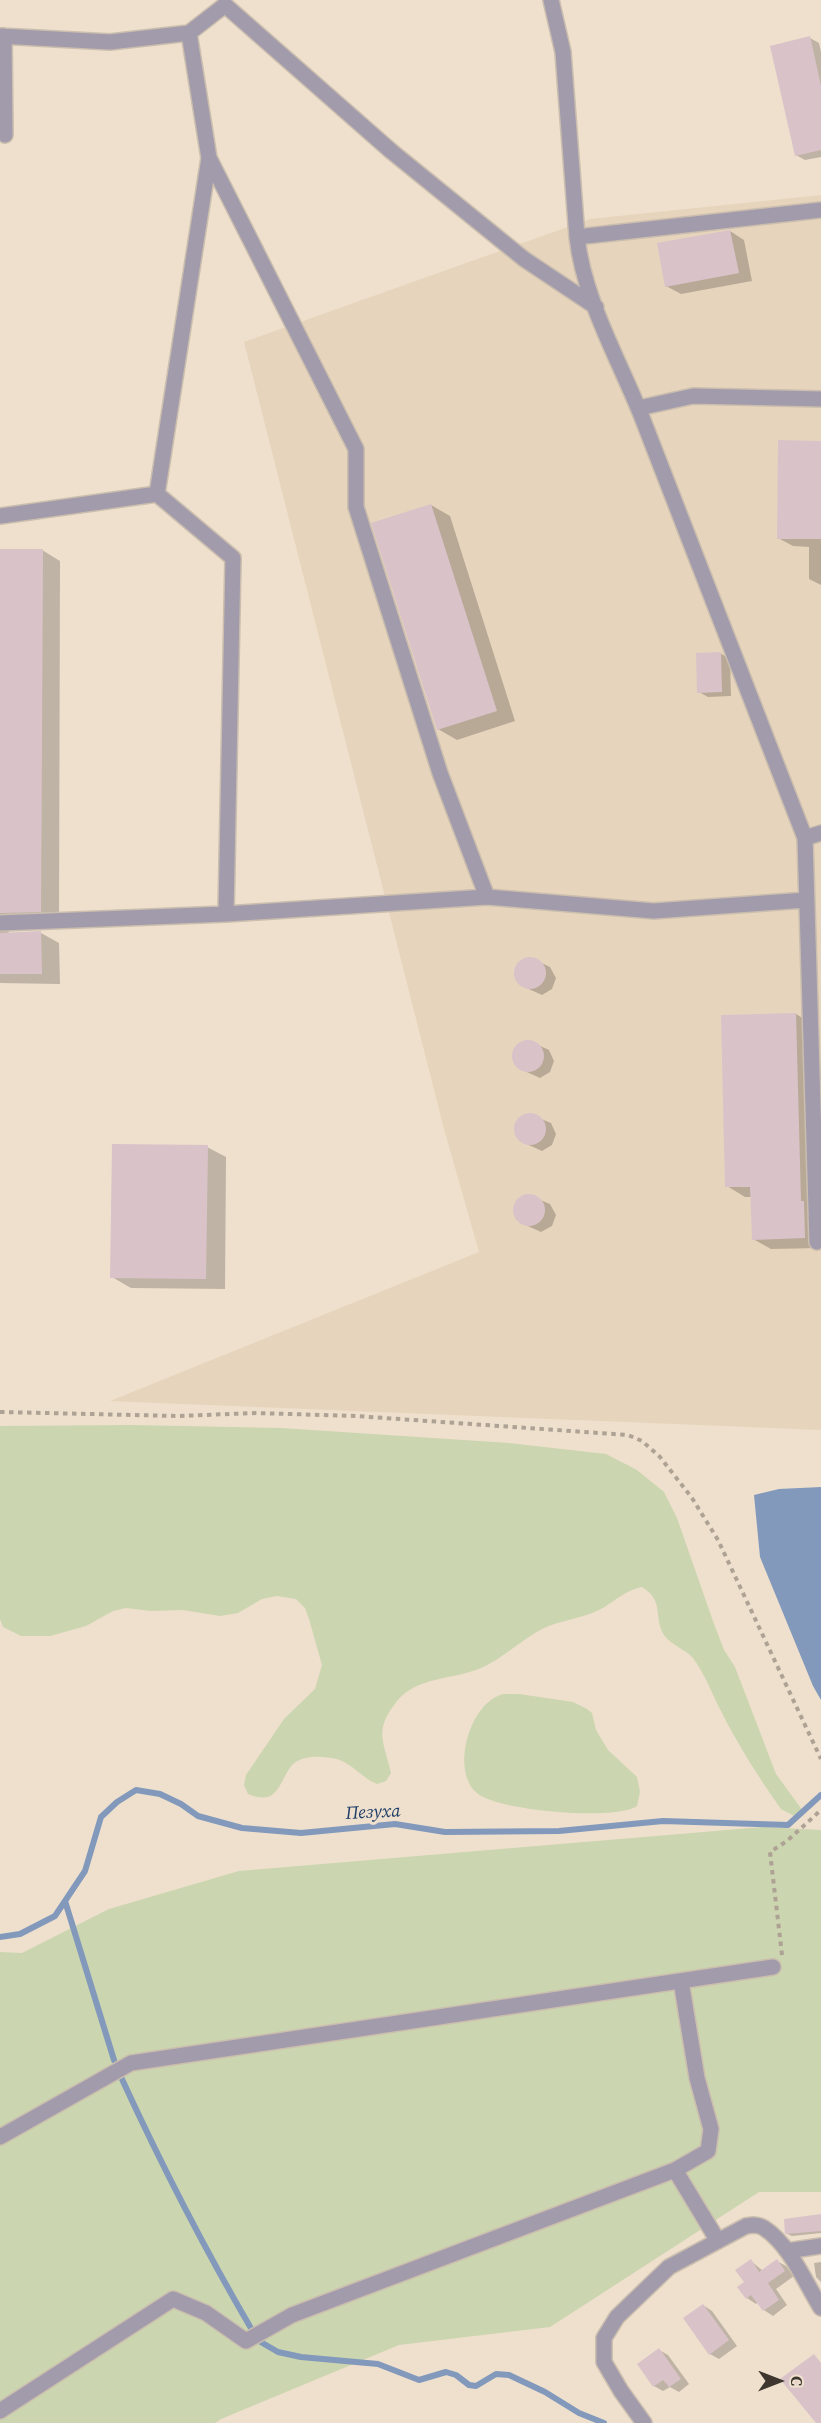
<!DOCTYPE html>
<meta charset="utf-8">
<style>
body{margin:0}
#map{position:relative;width:821px;height:2423px;overflow:hidden;background:#eee0cd;font-family:"Source Serif 4",serif}
canvas{display:block}
.north{position:absolute;left:749px;top:2351px;width:60px;height:60px;-webkit-text-stroke:4px #eee0cd;paint-order:stroke;rotate:90deg;font-size:16px;font-weight:700;line-height:24px;text-align:center;color:#3d3730}
.north::after{content:'';display:block;margin:auto;width:21px;height:27px;background:#3d3730;clip-path:polygon(50% 0,100% 100%,50% 72%,0 100%)}
</style>
<div id="map">
<canvas width="821" height="2423"></canvas>
<div class="north">С</div>
</div>
<script>
const context = document.querySelector('canvas').getContext('2d');
context.lineJoin = 'round';
function fillPath(path, color) {
  context.fillStyle = color;
  context.fill(path, 'evenodd');
}
function stroke(path, color, width, dash) {
  context.strokeStyle = color;
  context.lineWidth = width;
  context.lineCap = dash ? 'butt' : 'round';
  context.setLineDash(dash || []);
  context.stroke(path);
}
function drawText(font, color, halo, rows, align = 'center') {
  context.font = font + ' "Source Serif 4",serif';
  context.lineWidth = 6;
  context.setLineDash([]);
  context.textBaseline = 'middle';
  context.strokeStyle = halo;
  context.fillStyle = color;
  for (const [text, x, y, turn = 0] of rows) {
    context.save();
    context.translate(x, y);
    context.rotate((+turn || 0) * Math.PI / 180);
    context.textAlign = isNaN(turn) ? turn : align;
    if (halo) context.strokeText(text, 0, 0);
    context.fillText(text, 0, 0);
    context.restore();
  }
}
const built = new Path2D(`
 M821,195V1430L110,1401L479,1252L444,1129L244,342L590,219Z`);
const green = new Path2D(`
 M133,1425L281,1428L509,1443L606,1454L637,1470L664,1492L677,1518L714,1624L724,1650L735,1667L776,1774L803,1811L796,1817L781,1809C759,1778 738,1745 721,1711C712,1694 705,1674 693,1658C685,1649 671,1645 664,1635C653,1617 665,1601 642,1587C623,1591 615,1602 599,1610C581,1619 560,1620 542,1629C521,1640 502,1659 481,1668C454,1680 417,1676 397,1701C373,1731 384,1741 391,1773L386,1781L377,1784C362,1778 353,1764 337,1759C324,1756 302,1754 292,1765C279,1781 279,1807 248,1794L244,1785L246,1775L284,1719L315,1689L322,1665L309,1619L305,1608L296,1599L277,1596L262,1599L238,1613L220,1616L183,1610L151,1611L126,1608L113,1611L86,1626L50,1636H21L3,1627L0,1619V1426Z
 M504,1694H519L573,1702L587,1709L592,1713L596,1730L608,1750L637,1777L640,1792L637,1806C616,1821 497,1811 477,1793C450,1770 470,1701 504,1694Z
 M763,1827L821,1830V2192H759L550,2327L399,2345L221,2419L215,2423H0V1952L22,1953L109,1909L239,1871Z`);
const water = new Path2D(`
 M821,1487V1700L813,1686L760,1557L754,1495L779,1489Z`);
const shadow = new Path2D(`
 M810,38L819,43L821,52V157L805,160L796,155Z
 M730,231L744,240L752,281L681,294L666,286Z
 M821,442V585L809,579V547L793,546L778,538Z
 M431,505L450,516L515,721L457,740L438,729Z
 M0,550H42L60,561L59,921L10,928L8,934L41,933L59,943L60,984L0,983Z
 M720,653L730,659L731,696L708,697L699,692Z
 M529,957L550,967L556,978L552,989L542,995L520,985L514,974L518,963Z
 M796,1014L814,1025L821,1248L771,1249L753,1239L752,1197H745L727,1186Z
 M527,1040L549,1050L554,1061L550,1072L540,1078L518,1068L513,1057L516,1046Z
 M529,1114L551,1123L556,1134L552,1145L542,1151L520,1141L515,1130L518,1119Z
 M207,1147L226,1157L225,1289L131,1288L112,1277Z
 M528,1195L550,1204L556,1215L552,1226L541,1232L519,1222L514,1212L517,1200Z
 M821,2216V2233L792,2236L787,2234Z
 M751,2261L763,2271L777,2261L786,2266L794,2276L776,2289L787,2305L773,2316L764,2310L758,2302L756,2304L747,2298L739,2288L746,2283Z
 M821,2262V2282L816,2277L814,2263Z
 M703,2305L712,2311L737,2346L719,2359L710,2354Z
 M659,2350L668,2355L689,2384L679,2392L670,2387L663,2391L654,2386Z`);
const stream = new Path2D(`
 M65,1901L114,2060
 M0,1937L20,1934L55,1916L85,1871L101,1817L117,1802L136,1790L160,1794L181,1804L198,1816L242,1828L301,1833L395,1824L445,1832L559,1831L663,1821L788,1825L821,1795
 M121,2077C161,2164 204,2248 252,2330
 M259,2341L278,2352L301,2357L378,2364L419,2380L446,2372L456,2375L469,2385L476,2386L496,2374L509,2375L545,2392L579,2413L604,2423`);
const building = new Path2D(`
 M810,36L821,86V150L795,156L770,46Z
 M730,230L739,273L665,287L657,243Z
 M778,440L821,441V539H777Z
 M431,504L497,711L437,730L371,523Z
 M0,549H43L41,912L0,913Z
 M721,652L722,692L697,693L696,653Z
 M41,931L42,974H0V933Z
 M514 973a16 16 0 1 1 32 0a16 16 0 1 1-32 0Z
 M796,1013L801,1201H804L805,1238L752,1240L750,1187H725L721,1015Z
 M512 1056a16 16 0 1 1 32 0a16 16 0 1 1-32 0Z
 M514 1129a16 16 0 1 1 32 0a16 16 0 1 1-32 0Z
 M112,1144L208,1145L206,1279L110,1278Z
 M513 1210a16 16 0 1 1 32 0a16 16 0 1 1-32 0Z
 M821,2214V2231L785,2234L784,2219Z
 M751,2259L759,2272L777,2259L785,2271L768,2283L779,2300L763,2311L751,2295L746,2299L737,2287L744,2282L735,2270Z
 M703,2304L729,2340L709,2355L683,2318Z
 M659,2348L681,2379L669,2387L663,2380L653,2387L637,2364Z
 M814,2354L821,2363V2423H816L780,2379Z`);
const path = new Path2D(`
 M0,1412L178,1416L256,1413L356,1416L628,1435L642,1441L660,1457L692,1498L718,1540L821,1759
 M782,1955L770,1852L787,1841L821,1810`);
const minor = new Path2D(`
 M551,0L563,52L577,237
 M189,33L209,158L157,494L233,558L226,914
 M189,33L225,5L391,151L524,259L596,307
 M0,36L110,42L189,33
 M4,36L5,135
 M209,158L356,449V507L440,773L487,897
 M821,210L577,237C584,301 620,361 643,420C697,559 751,699 805,838L821,833
 M639,408L693,396L821,399
 M0,516L157,494
 M805,838L817,1242
 M0,923L226,914L487,897L654,911L806,900
 M681,1981L697,2078L711,2129L708,2151L675,2170L718,2241
 M0,2137L131,2063L773,1967
 M787,2251L821,2246
 M0,2411L173,2299L206,2313L246,2341L292,2315L675,2170
 M644,2423L621,2391L604,2362V2338L617,2317L669,2267L746,2226C752,2225 758,2224 764,2228C790,2245 805,2282 821,2308`);
const waterNames = [
 ["Пезуха",373,1813,-3]
];
fillPath(built, '#e7d4bc');
fillPath(green, '#cbd5af');
fillPath(water, '#8299bb');
fillPath(shadow, '#0003');
stroke(stream, '#8299bb', 6);
fillPath(building, '#dac2c9');
stroke(minor, '#cbbeae', 18);
stroke(path, '#aea294', 4, [4.5, 4.5]);
stroke(minor, '#a19bac', 15);
drawText('italic 18px', '#1d3b68', '#eee0cd', waterNames);
</script>
